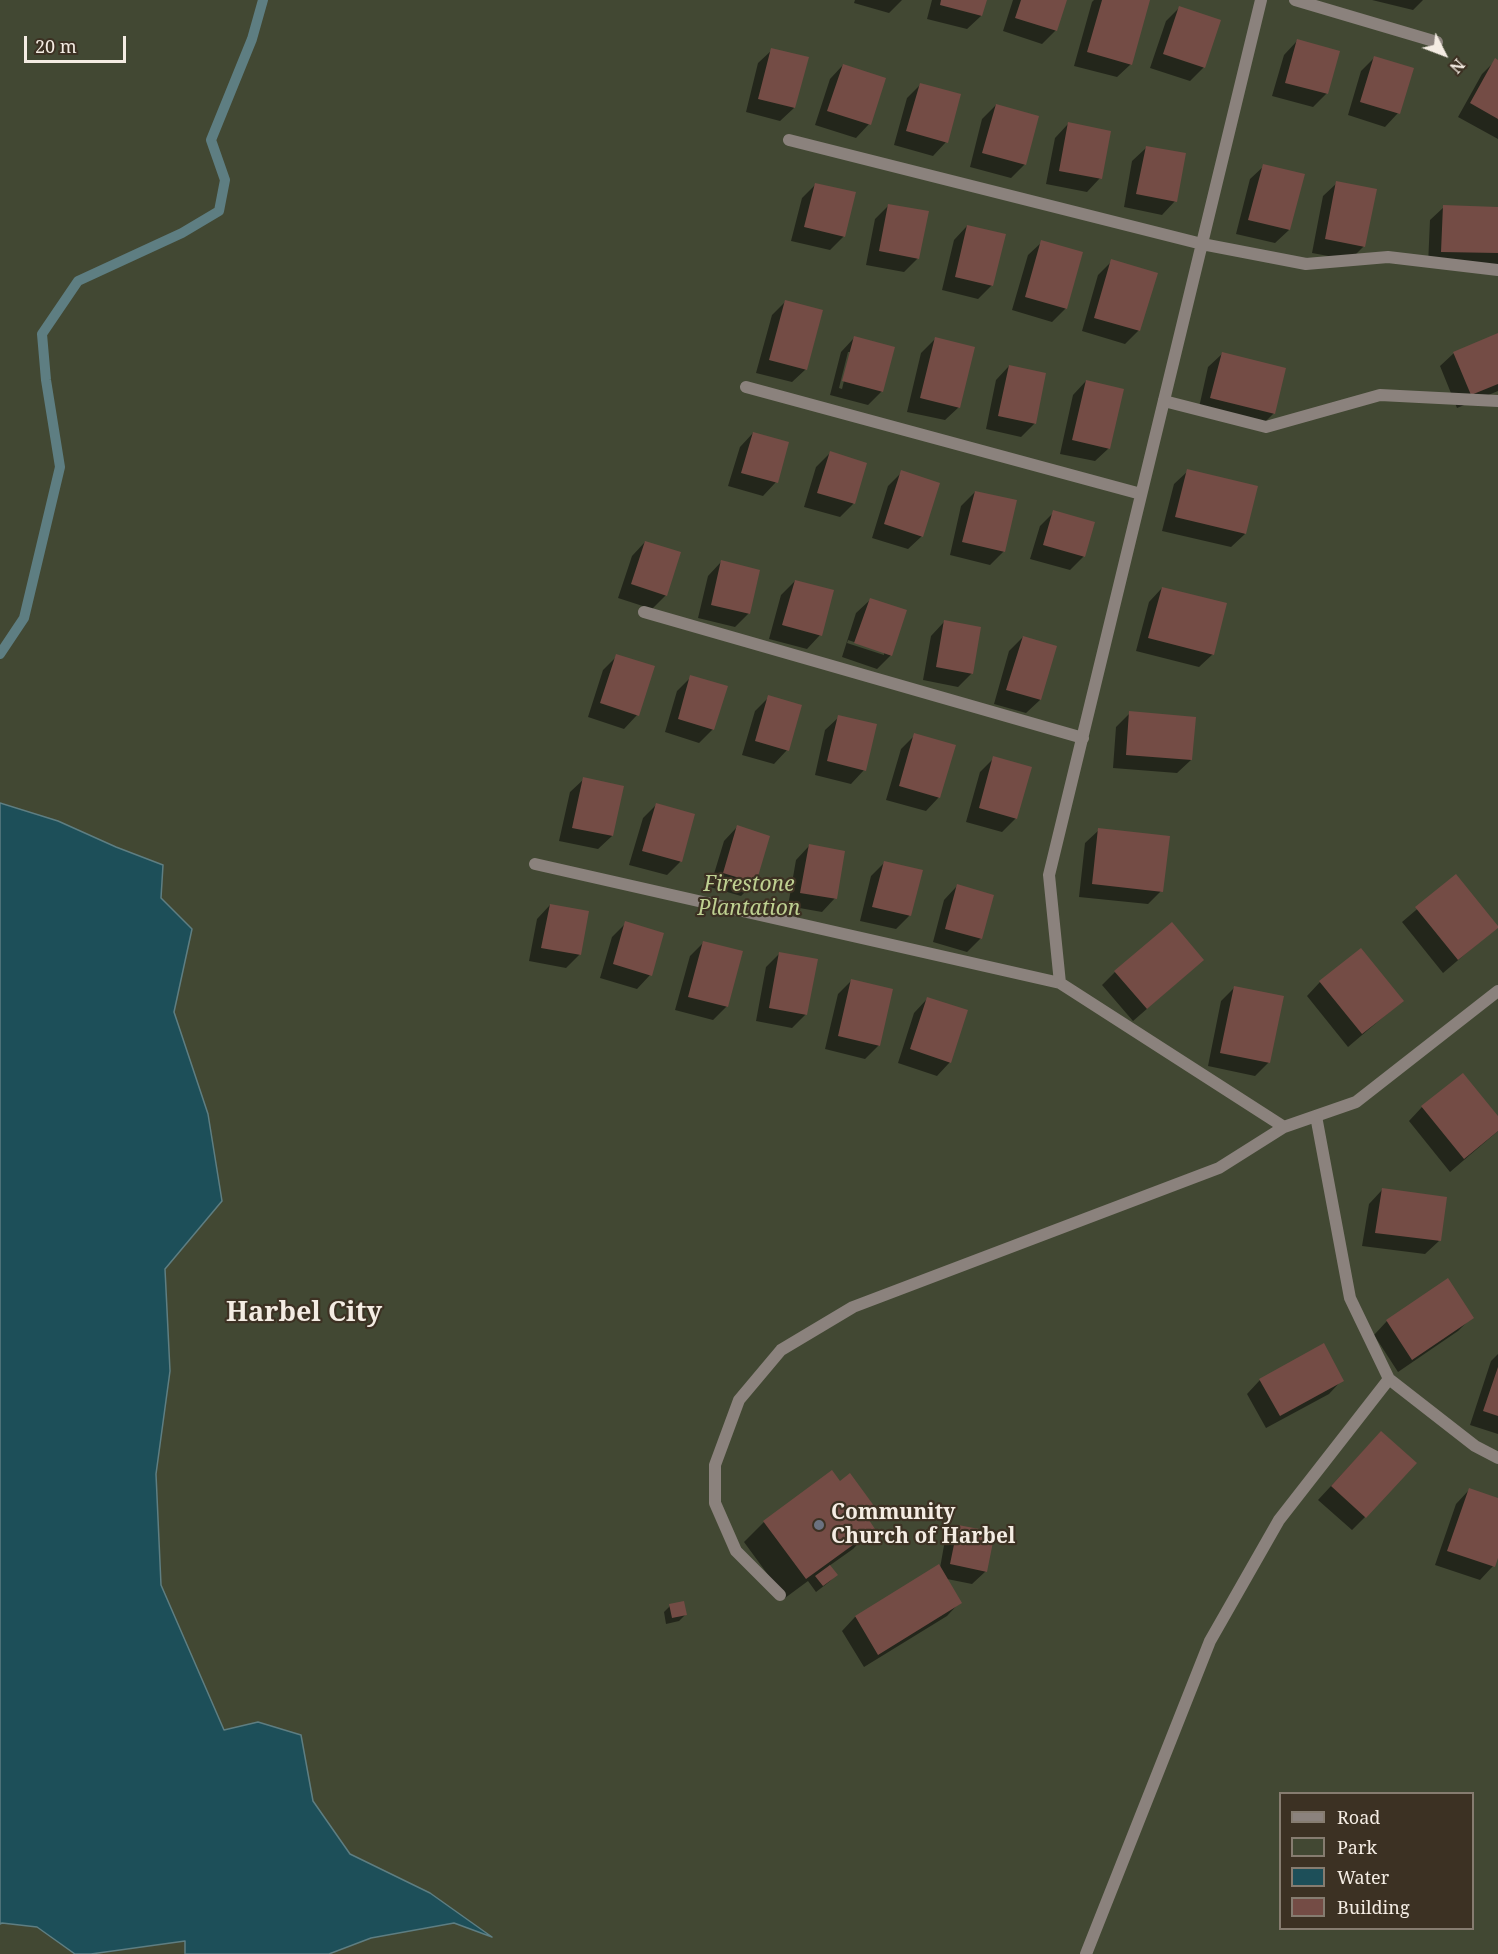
<!DOCTYPE html>
<style>
body{margin:0}
#map{position:relative;width:1498px;height:1954px;overflow:hidden;background:#3c3123;font-family:"Noto Serif",serif}
canvas{display:block}
.legend{position:absolute;left:1279px;top:1792px;width:195px;height:138px;box-sizing:border-box;background:#3c3123;border:2px solid #867c70;margin:0;padding:8px 10px;list-style:none;font-size:18px;color:#f4ece3}
.legend li{display:flex;align-items:center;gap:12px;height:30px}
.legend b{width:30px;border:2px solid #867c70}
.north{position:absolute;left:1414px;top:24px;width:60px;height:60px;-webkit-text-stroke:4px #3c3123;paint-order:stroke;rotate:132deg;font-size:16px;font-weight:700;line-height:24px;text-align:center;color:#f4ece3}
.north::after{content:'';display:block;margin:auto;width:21px;height:27px;background:#f4ece3;clip-path:polygon(50% 0,100% 100%,50% 72%,0 100%)}
.scale{position:absolute;left:24px;top:36px;width:102px;height:27px;box-sizing:border-box;border:3px solid #f4ece3;border-top:0;padding-left:8px;font-size:18px;line-height:21px;white-space:nowrap;color:#f4ece3;-webkit-text-stroke:4px #3c3123;paint-order:stroke}
</style>
<div id="map">
<canvas width="1498" height="1954"></canvas>
<ul class="legend">
<li><b style="height:8px;background:#8b827d"></b>Road</li>
<li><b style="height:16px;background:#424833"></b>Park</li>
<li><b style="height:16px;background:#1d4f59"></b>Water</li>
<li><b style="height:16px;background:#744c45"></b>Building</li>
</ul>
<div class="north">N</div>
<div class="scale">20 m</div>
</div>
<script>
const context = document.querySelector('canvas').getContext('2d');
context.lineJoin = 'round';
function fillPath(path, color) {
  context.fillStyle = color;
  context.fill(path, 'evenodd');
}
function stroke(path, color, width, dash) {
  context.strokeStyle = color;
  context.lineWidth = width;
  context.lineCap = dash ? 'butt' : 'round';
  context.setLineDash(dash || []);
  context.stroke(path);
}
function drawText(font, color, halo, rows, align = 'center') {
  context.font = font + ' "Noto Serif",serif';
  context.lineWidth = 4.5;
  context.setLineDash([]);
  context.textBaseline = 'middle';
  context.strokeStyle = halo;
  context.fillStyle = color;
  for (const [text, x, y, turn = 0] of rows) {
    context.save();
    context.translate(x, y);
    context.rotate((+turn || 0) * Math.PI / 180);
    context.textAlign = isNaN(turn) ? turn : align;
    if (halo) context.strokeText(text, 0, 0);
    context.fillText(text, 0, 0);
    context.restore();
  }
}
const green = new Path2D(`
 M0,0H1498V1954H0ZM1280,1794H1472V1928H1280Z`);
const water = new Path2D(`
 M0,803L58,821L116,847L163,865L161,898L192,929L174,1012L208,1114L222,1201L165,1269L170,1371L156,1474L161,1585L224,1730L258,1722L301,1735L313,1801L350,1854L430,1893L492,1937L454,1923L371,1938L329,1954H185V1941L91,1954H75L37,1927L2,1923L0,1924Z`);
const shadow = new Path2D(`
 M855,0H902L889,13L854,3Z
 M932,0H985L981,16L967,29L927,19Z
 M1013,0H1065L1056,30L1042,44L1003,31Z
 M1094,0H1148L1131,64L1117,77L1074,66L1092,2Z
 M1372,0H1423L1413,10Z
 M1179,8L1204,67L1190,81L1150,68L1166,21Z
 M1297,41L1327,93L1313,107L1272,96L1284,55Z
 M772,50L794,108L780,121L746,112L758,63Z
 M1375,57L1398,113L1385,127L1348,115L1361,71Z
 M1496,60L1498,61V139L1458,117L1482,74Z
 M843,65L869,124L856,138L815,125L830,79Z
 M920,85L946,142L933,156L894,145L907,98Z
 M996,105L1025,164L1011,178L970,167L982,119Z
 M1068,124L1100,178L1087,192L1046,184L1055,138Z
 M1146,148L1175,201L1162,215L1124,207L1132,161Z
 M1264,166L1289,230L1275,243L1236,234L1250,179Z
 M1337,183L1364,246L1350,260L1312,253L1323,196Z
 M816,184L844,236L830,250L791,241L802,198Z
 M889,205L918,258L904,272L866,265L875,219Z
 M1444,207L1498,208V266L1428,265L1430,220Z
 M967,226L992,285L978,299L942,290L954,240Z
 M1042,242L1066,308L1052,322L1012,310L1028,255Z
 M1112,261L1139,330L1125,344L1082,331L1098,275Z
 M785,302L806,369L792,382L756,373L772,315Z
 M1498,334V391L1457,408L1440,366L1454,353Z
 M854,338L882,391L868,405L830,395L841,352ZM848,352H851L842,389L839,388Z
 M935,339L959,407L945,420L907,412L921,353Z
 M1222,354L1274,413L1260,427L1198,412L1208,367Z
 M1009,366L1035,423L1021,437L986,429L996,380Z
 M1086,381L1109,448L1095,461L1060,454L1073,395Z
 M753,433L776,482L763,496L728,486L740,447Z
 M830,453L865,464L853,504L840,517L804,507L816,467Z
 M1188,471L1245,534L1231,547L1162,531L1174,484Z
 M902,472L922,536L908,549L872,538L888,486Z
 M975,492L1004,551L990,565L950,555L961,506Z
 M1054,512L1084,556L1070,570L1030,559L1040,526Z
 M645,542L666,595L652,609L618,598L632,556Z
 M721,562L749,613L735,627L698,618L708,576Z
 M795,581L820,635L807,649L769,639L781,595Z
 M1162,588L1213,654L1199,667L1136,651L1149,602Z
 M870,600L891,655L877,669L842,657L856,613ZM848,640L884,652V655L847,643Z
 M944,622L972,673L958,687L923,680L931,636Z
 M1023,637L1055,647L1040,700L1026,713L994,704L1009,651Z
 M617,656L637,715L624,729L588,717L603,670Z
 M691,677L713,729L699,743L665,732L677,691Z
 M769,697L787,750L774,764L742,755L755,711Z
 M1130,713L1191,760L1177,773L1113,768L1116,727Z
 M839,717L864,770L851,784L815,775L825,730Z
 M915,735L939,797L926,811L886,800L901,749Z
 M994,758L1016,818L1002,832L966,822L980,772Z
 M584,779L612,836L598,849L559,841L570,792Z
 M656,805L694,815L680,862L667,875L629,865L643,818Z
 M737,827L768,837L754,883L741,896L710,887L724,841Z
 M1099,830L1161,891L1148,904L1079,897L1085,843Z
 M809,846L835,898L822,912L788,906L796,860Z
 M885,862L921,871L909,916L896,929L860,921L871,876Z
 M1456,876L1497,927L1443,973L1402,922Z
 M957,886L981,938L967,952L933,942L944,900Z
 M550,905L580,954L566,968L529,961L537,919Z
 M626,923L650,975L637,989L600,978L612,937Z
 M703,943L727,1006L713,1020L675,1010L690,956Z
 M780,953L806,1014L792,1028L756,1021L766,967Z
 M1115,972L1188,973L1133,1021L1102,985Z
 M851,981L879,1045L865,1059L825,1049L838,994Z
 M1320,982L1402,1001L1348,1047L1307,996Z
 M1234,988L1269,1062L1255,1076L1208,1066L1221,1001Z
 M927,999L950,1062L937,1076L898,1063L914,1013Z
 M1422,1107L1498,1119V1131L1450,1172L1409,1121Z
 M1382,1190L1439,1241L1425,1254L1362,1246L1369,1204Z
 M1472,1317L1458,1331L1398,1372L1374,1335L1387,1321Z
 M1498,1354V1434L1470,1425L1491,1361Z
 M1260,1380H1342L1329,1394L1266,1428L1247,1394Z
 M1368,1446L1365,1517L1352,1530L1318,1500Z
 M840,1483L875,1510L866,1519L873,1528L853,1549L829,1566L836,1575L829,1582L816,1592L808,1581L785,1598L744,1542L764,1522Z
 M1469,1490L1498,1500V1553L1493,1566L1480,1580L1435,1565L1456,1504Z
 M959,1527L986,1571L972,1584L947,1579L960,1602L947,1616L864,1667L842,1631L855,1617L938,1566L940,1568L945,1540Z
 M670,1606L685,1615L679,1621L666,1624L664,1612Z`);
const stream = new Path2D(`
 M0,654L24,618L60,467L46,380L42,334L78,281L182,233L219,211L225,180L211,140L252,39L263,0`);
const building = new Path2D(`
 M941,0H987L982,16L940,5Z
 M1021,0H1067L1057,31L1015,18Z
 M1102,0H1150L1132,65L1087,52Z
 M1179,6L1221,20L1205,68L1163,54Z
 M1297,39L1340,51L1328,94L1285,83Z
 M771,48L809,57L795,108L758,99Z
 M1374,56L1414,68L1400,114L1360,102Z
 M1495,58L1498,60V119L1470,103Z
 M843,64L886,78L871,125L827,111Z
 M920,83L961,94L948,143L906,131Z
 M996,104L1039,116L1026,165L982,153Z
 M1068,122L1111,131L1102,179L1059,171Z
 M1146,146L1186,153L1177,202L1136,194Z
 M1263,164L1305,174L1290,230L1248,220Z
 M1336,181L1377,189L1365,247L1325,239Z
 M815,183L856,192L845,237L804,227Z
 M888,204L929,211L919,259L879,251Z
 M1443,205L1498,207V253L1441,252Z
 M967,225L1006,234L993,286L955,277Z
 M1041,240L1083,252L1067,309L1025,297Z
 M1111,259L1158,273L1140,331L1094,318Z
 M785,300L823,310L807,370L769,360Z
 M1498,333V384L1471,395L1453,352Z
 M854,336L895,347L883,392L842,381Z
 M935,337L975,347L960,408L920,398Z
 M1222,352L1286,368L1275,414L1210,398Z
 M1009,365L1046,373L1036,424L998,416Z
 M1086,380L1124,389L1110,449L1072,440Z
 M753,432L789,442L778,483L741,473Z
 M830,451L867,463L855,504L817,493Z
 M1187,469L1258,486L1246,534L1175,517Z
 M901,470L940,483L923,537L884,524Z
 M975,491L1017,500L1005,552L962,542Z
 M1053,510L1095,522L1085,557L1043,545Z
 M645,541L681,552L667,596L631,584Z
 M721,560L760,570L750,614L711,605Z
 M795,580L834,590L822,636L782,625Z
 M1162,587L1227,603L1214,655L1148,638Z
 M870,598L907,610L892,656L854,643Z
 M944,620L981,627L973,674L936,667Z
 M1023,636L1057,646L1041,700L1006,690Z
 M616,654L655,666L639,716L600,703Z
 M690,675L728,686L714,730L678,719Z
 M768,695L802,705L789,751L755,741Z
 M1129,711L1196,717L1192,760L1126,755Z
 M838,715L877,724L866,771L827,761Z
 M914,733L956,745L940,798L899,786Z
 M993,756L1032,767L1017,819L979,808Z
 M583,777L624,786L613,836L572,828Z
 M656,803L695,814L682,862L642,851Z
 M737,825L770,836L756,883L723,873Z
 M1098,828L1170,836L1163,892L1092,884Z
 M809,844L845,851L837,899L800,893Z
 M884,861L923,870L911,916L872,907Z
 M1456,874L1498,926V928L1458,960L1415,907Z
 M957,884L994,895L982,939L945,929Z
 M550,904L589,911L581,955L541,948Z
 M625,921L664,933L652,976L613,964Z
 M1172,922L1204,960L1147,1009L1114,971Z
 M703,941L743,951L728,1007L688,997Z
 M1361,948L1404,1001L1362,1034L1319,981Z
 M779,952L818,959L807,1015L769,1008Z
 M851,979L893,989L880,1046L838,1036Z
 M1234,986L1284,996L1270,1063L1220,1053Z
 M927,997L968,1010L951,1063L910,1049Z
 M1463,1073L1498,1116V1131L1464,1159L1421,1106Z
 M1382,1188L1447,1197L1441,1241L1375,1233Z
 M1448,1278L1474,1318L1412,1360L1386,1320Z
 M1324,1343L1344,1381L1280,1416L1259,1379Z
 M1498,1367V1416L1483,1411Z
 M1381,1431L1417,1463L1366,1518L1331,1486Z
 M832,1470L840,1481L850,1473L877,1510L867,1517L875,1529L806,1579L763,1521Z
 M1469,1488L1498,1498V1558L1495,1567L1447,1551Z
 M958,1525L995,1532L987,1572L950,1564Z
 M939,1564L962,1603L878,1655L855,1616Z
 M830,1565L838,1575L823,1586L815,1576Z
 M684,1601L687,1615L672,1618L669,1604Z`);
const lane = new Path2D(`
 M1164,401L1266,427L1380,395L1498,401`);
const street = new Path2D(`
 M1295,0L1437,42
 M789,140L1202,244L1306,264L1388,257L1498,270
 M746,387L1141,494
 M644,612L1083,738
 M535,864L1060,983L1284,1127
 M1060,983L1049,875L1261,0
 M1316,1116L1350,1298L1389,1379L1475,1446L1498,1458
 M780,1595L736,1551L715,1503V1465L739,1400L781,1350L853,1307L1219,1168L1284,1127L1356,1102L1498,991
 M1086,1954L1210,1641L1279,1520L1389,1379`);
const markers = [
 [819,1525,6,"#6b7280"]
];
const parkNames = [
 ["Firestone",749,885],
 ["Plantation",749,909]
];
const poiNames = [
 ["Community",831,1513],
 ["Church of Harbel",831,1537]
];
const districtNames = [
 ["Harbel City",304,1313]
];
fillPath(green, '#424833');
fillPath(water, '#1d4f59');
stroke(water, '#5e7e82', 1.5);
fillPath(shadow, '#0007');
stroke(stream, '#5e7e82', 10);
fillPath(building, '#744c45');
stroke(lane, '#8b827d', 12);
stroke(street, '#8b827d', 12);
for (const [x, y, r, color] of markers) {
  const dot = new Path2D();
  dot.arc(x, y, r, 0, 2 * Math.PI);
  context.fillStyle = color;
  context.fill(dot);
  stroke(dot, '#3c3123', 2);
}
drawText('italic 21px', '#bed091', '#3c3123', parkNames);
drawText('bold 21px', '#f4ece3', '#3c3123', poiNames, 'left');
drawText('bold 27px', '#f4ece3', '#3c3123', districtNames);
</script>
